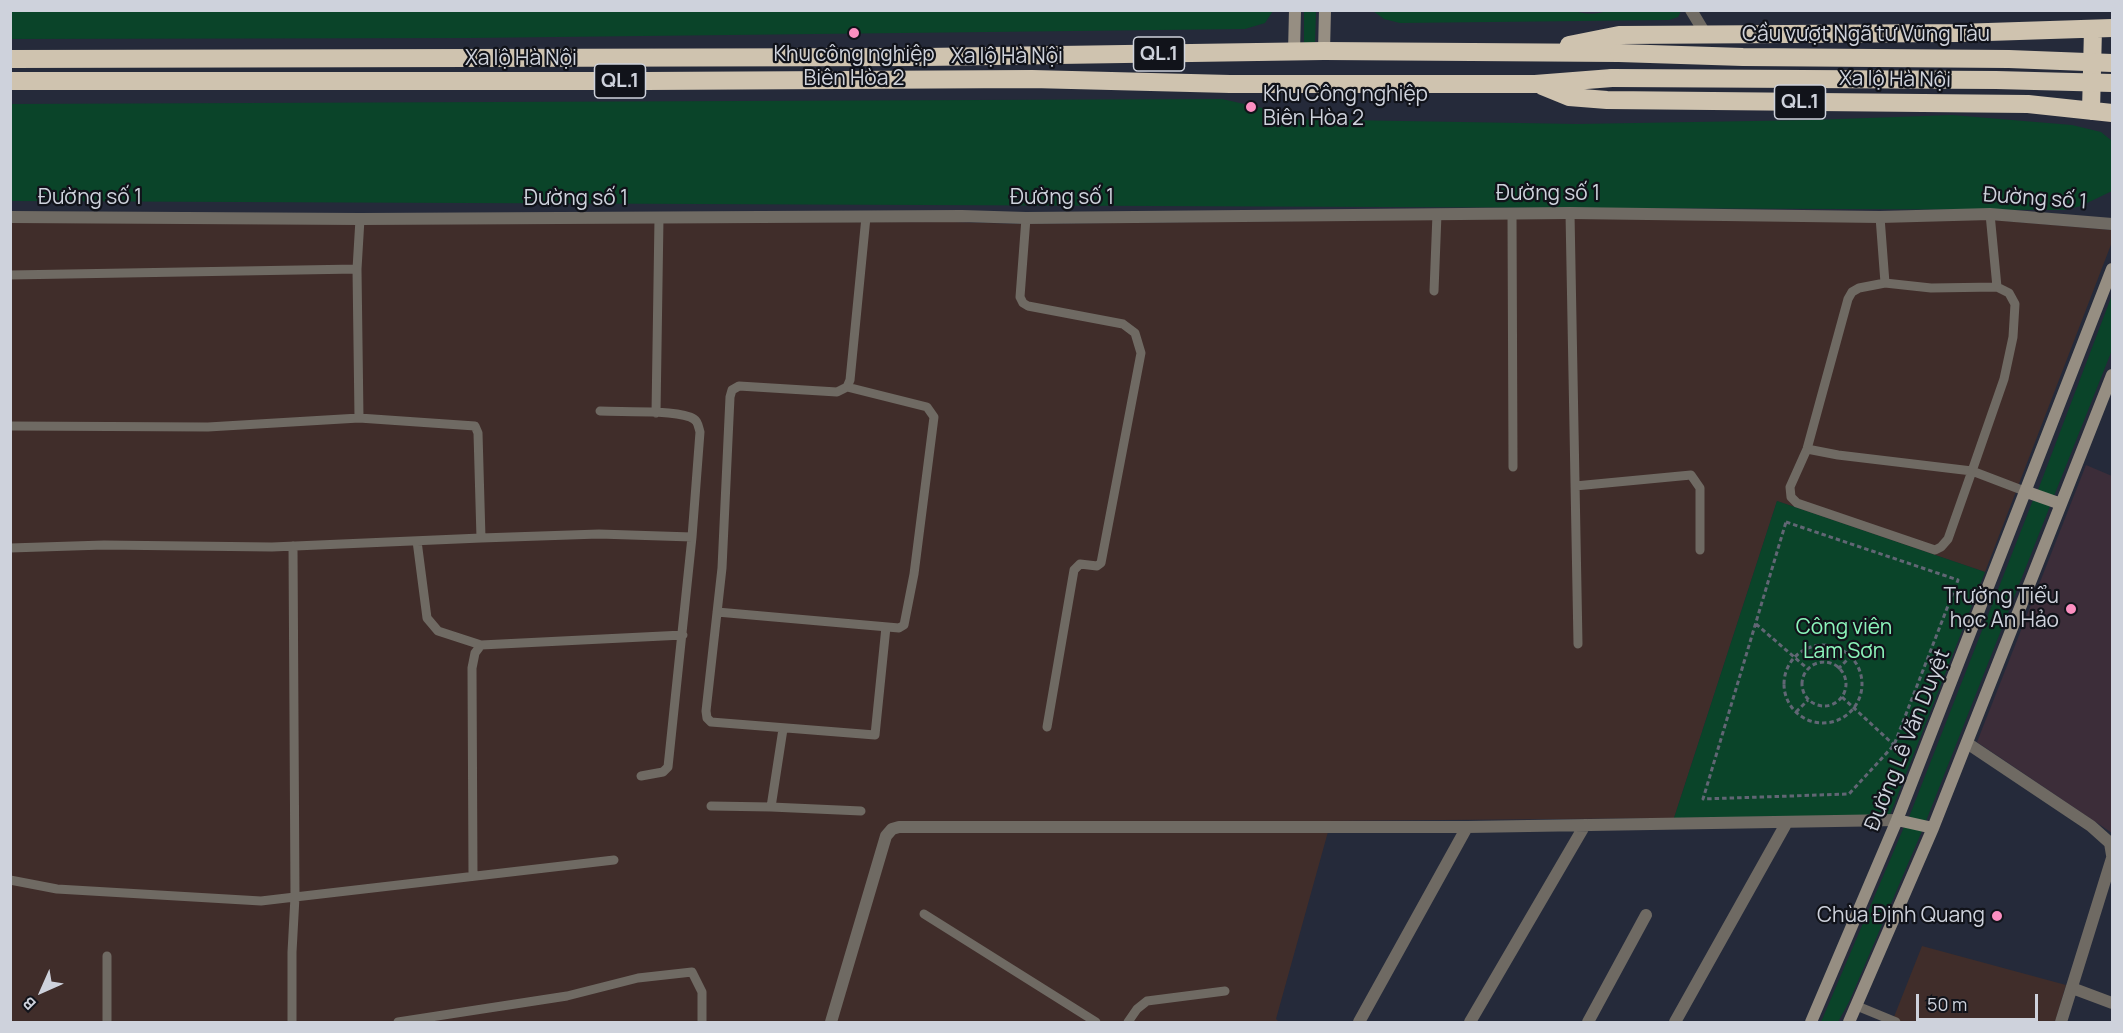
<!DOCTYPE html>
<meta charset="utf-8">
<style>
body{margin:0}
#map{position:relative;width:2123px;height:1033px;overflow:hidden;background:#252a3a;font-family:Manrope,sans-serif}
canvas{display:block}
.frame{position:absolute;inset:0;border:12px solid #ced2dc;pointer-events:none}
.north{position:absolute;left:12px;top:961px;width:60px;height:60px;-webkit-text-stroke:4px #11131a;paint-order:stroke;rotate:225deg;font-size:16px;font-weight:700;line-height:24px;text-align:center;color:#ced2dc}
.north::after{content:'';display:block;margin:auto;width:21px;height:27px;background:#ced2dc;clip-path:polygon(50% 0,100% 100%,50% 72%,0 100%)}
.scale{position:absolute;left:1916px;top:994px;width:122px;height:27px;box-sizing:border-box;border:3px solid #ced2dc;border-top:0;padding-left:8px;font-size:18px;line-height:21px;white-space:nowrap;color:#ced2dc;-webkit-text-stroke:4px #11131a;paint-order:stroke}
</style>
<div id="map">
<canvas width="2123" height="1033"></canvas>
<div class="frame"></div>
<div class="north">B</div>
<div class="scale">50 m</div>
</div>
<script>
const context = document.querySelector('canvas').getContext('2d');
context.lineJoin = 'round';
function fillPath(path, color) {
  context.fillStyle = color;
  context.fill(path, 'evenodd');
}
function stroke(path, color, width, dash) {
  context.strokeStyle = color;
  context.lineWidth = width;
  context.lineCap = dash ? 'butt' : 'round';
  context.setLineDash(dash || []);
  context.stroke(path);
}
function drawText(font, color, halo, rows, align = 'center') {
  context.font = font + ' Manrope,sans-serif';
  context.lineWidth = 4.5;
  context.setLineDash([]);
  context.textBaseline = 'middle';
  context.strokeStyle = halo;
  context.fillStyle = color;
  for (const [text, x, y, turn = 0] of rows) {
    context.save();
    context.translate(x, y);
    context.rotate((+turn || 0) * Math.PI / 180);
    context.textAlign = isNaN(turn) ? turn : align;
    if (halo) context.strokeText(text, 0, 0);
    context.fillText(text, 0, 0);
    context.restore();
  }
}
const industrial = new Path2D(`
 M1574,218L1994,220L2112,230V242L1985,572L1777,501L1674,818L1331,821L1276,1019L1279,1022H11V223L954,222L1021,224Z
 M1922,946L2066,985L2055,1022H1892Z`);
const education = new Path2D(`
 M2086,465L2112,476V833L1977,742Z`);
const green = new Path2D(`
 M1572,10C1585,15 1597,15 1609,10L1681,11L1678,17L1669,20L1400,23L1384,19L1373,11Z
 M10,11L11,10L1273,11L1265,23L1245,29L471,38L11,39Z
 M1304,11H1316L1315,42L1304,43Z
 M1222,99L1271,110L1286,119L1577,124L1812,120L1952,115L2072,125L2101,132L2112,141V191L2081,206L2064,210L11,201V104Z
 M2112,295V350L2054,496L2038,490Z
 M2033,500L2050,506L1926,821L1909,817Z
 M1777,501L1985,572L1890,815L1674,818Z
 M1904,827L1922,831L1849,1002L1838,1022H1821Z`);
const path = new Path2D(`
 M1786,522L1958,580L1894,745L1849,794L1703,799Z
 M1756,624L1808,669
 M1784 684a39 39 0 1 1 78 0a39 39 0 1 1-78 0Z
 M1802 684a22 22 0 1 1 44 0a22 22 0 1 1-44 0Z
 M1838,669L1851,656
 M1842,697L1894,745
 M1796,712L1808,700`);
const lane = new Path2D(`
 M1512,213L1513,467
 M1570,213L1578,644
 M1990,214L1997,287
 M866,217L850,380L847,387L837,392L739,386L732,390L730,397L722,568L706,711L707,718L711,722L875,735L886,627
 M1880,217L1885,283
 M1026,218L1020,297L1023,303L1028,306L1123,324L1135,333L1141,353L1101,563L1097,566L1080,564L1074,570L1047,727
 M360,219L357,269L359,418L475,426L478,433L481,538L599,534L692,537L668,767L663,772L641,776
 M10,275L357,269
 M1434,291L1437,214
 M600,411C623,412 669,410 690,417C698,420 698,425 700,432L692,537
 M656,413L659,218
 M10,426L208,427L359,418
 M1807,449L1838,455L1972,471L2004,379L2013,337L2015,304L2009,293L1997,287L1931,288L1885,283L1859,288L1852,292L1848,299L1807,449L1790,487L1791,497L1797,503L1935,550L1941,547L1948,539L1972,471L2027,492
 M1575,486L1691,475L1700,488V550
 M417,541L427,618L438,631L481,645
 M293,546L295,897L614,860
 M10,548L104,545L272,547L481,538
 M717,612L899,628L904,625L914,574L934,417L927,407L847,387
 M783,729L771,807L861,811
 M711,806L771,807
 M473,876L472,668L475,653L481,645L683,635
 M10,880L57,889L261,901L295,897L292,952V1022
 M924,914L1096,1022
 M107,956V1022
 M1857,1006L1896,1022
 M398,1022L567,996L638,978L692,972L702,992V1022
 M1128,1022L1137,1009L1147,1001L1225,991`);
const street = new Path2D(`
 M1691,10L1706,35
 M10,217L360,219L962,216L1026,218L1570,213L1880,217L1990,214L2112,224
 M1967,743L2091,826L2110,843L2112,855
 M2072,988L2112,1003
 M831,1022L886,836L892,829L899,827H1467L1897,820
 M1359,1022L1467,827
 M1470,1022L1585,825
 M1588,1022L1646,915
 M1675,1022L1787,822
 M2061,1022L2112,858`);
const secondary = new Path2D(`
 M1324,51L1325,10
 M1294,52L1295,10
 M2027,492L2061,504
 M1897,820L1933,828
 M1811,1022L1897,820L2112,269
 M1849,1022L1933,828L2112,375`);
const highway = new Path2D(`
 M1569,45L1619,35L1957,33L2112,28
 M10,59L925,57L1324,51L1619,53
 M10,81H645L1032,79L1230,84H1535L1612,78
 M1542,86L1569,97L1607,100L2028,104L2112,113
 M2091,111L2093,29`);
const highwayBridge = new Path2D(`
 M1619,53L1743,57L2009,59L2112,63
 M1612,78L1996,80L2112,83`);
const markers = [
 [854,33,6,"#fc8fc1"],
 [1251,107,6,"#fc8fc1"],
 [2071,609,6,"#fc8fc1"],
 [1997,916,6,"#fc8fc1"]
];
const shields = [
 [1159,54,51],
 [620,81,51],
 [1800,102,51]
];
const shieldNames = [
 ["QL.1",1159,54],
 ["QL.1",620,81],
 ["QL.1",1800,102]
];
const streetNames = [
 ["Cầu vượt Ngã tư Vũng Tàu",1866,35],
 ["Xa lộ Hà Nội",1007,57],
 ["Xa lộ Hà Nội",521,59],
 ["Xa lộ Hà Nội",1895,80,1],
 ["Đường số 1",1548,194],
 ["Đường số 1",90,198],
 ["Đường số 1",1062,198],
 ["Đường số 1",576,199],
 ["Đường số 1",2035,199,4],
 ["Đường Lê Văn Duyệt",1908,740,-68]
];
const poiNames = [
 ["Khu công nghiệp",854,55,"center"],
 ["Biên Hòa 2",854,79,"center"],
 ["Khu Công nghiệp",1263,95,"left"],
 ["Biên Hòa 2",1263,119,"left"],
 ["Trường Tiểu",2059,597],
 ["học An Hảo",2059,621],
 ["Chùa Định Quang",1985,916]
];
const parkNames = [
 ["Công viên",1844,628],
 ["Lam Sơn",1844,652]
];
fillPath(industrial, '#402d2a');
fillPath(education, '#3c2d39');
fillPath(green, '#0a4429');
stroke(path, '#616674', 3, [4.5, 3]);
stroke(lane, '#6f6a63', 9);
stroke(street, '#6f6a63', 12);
stroke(secondary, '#968e82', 12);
stroke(highway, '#cfc3af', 18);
stroke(highwayBridge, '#cfc3af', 18);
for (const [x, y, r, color] of markers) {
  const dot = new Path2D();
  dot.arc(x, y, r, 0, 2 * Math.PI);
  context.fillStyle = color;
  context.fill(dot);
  stroke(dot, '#11131a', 2);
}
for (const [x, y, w] of shields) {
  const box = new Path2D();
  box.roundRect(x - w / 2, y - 17, w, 34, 4.5);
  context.fillStyle = '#11131a';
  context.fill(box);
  stroke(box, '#ced2dc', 1.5);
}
drawText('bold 20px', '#ced2dc', null, shieldNames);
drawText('21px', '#ced2dc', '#11131a', streetNames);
drawText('21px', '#ced2dc', '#11131a', poiNames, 'right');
drawText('21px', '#8cf5bb', '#11131a', parkNames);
</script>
